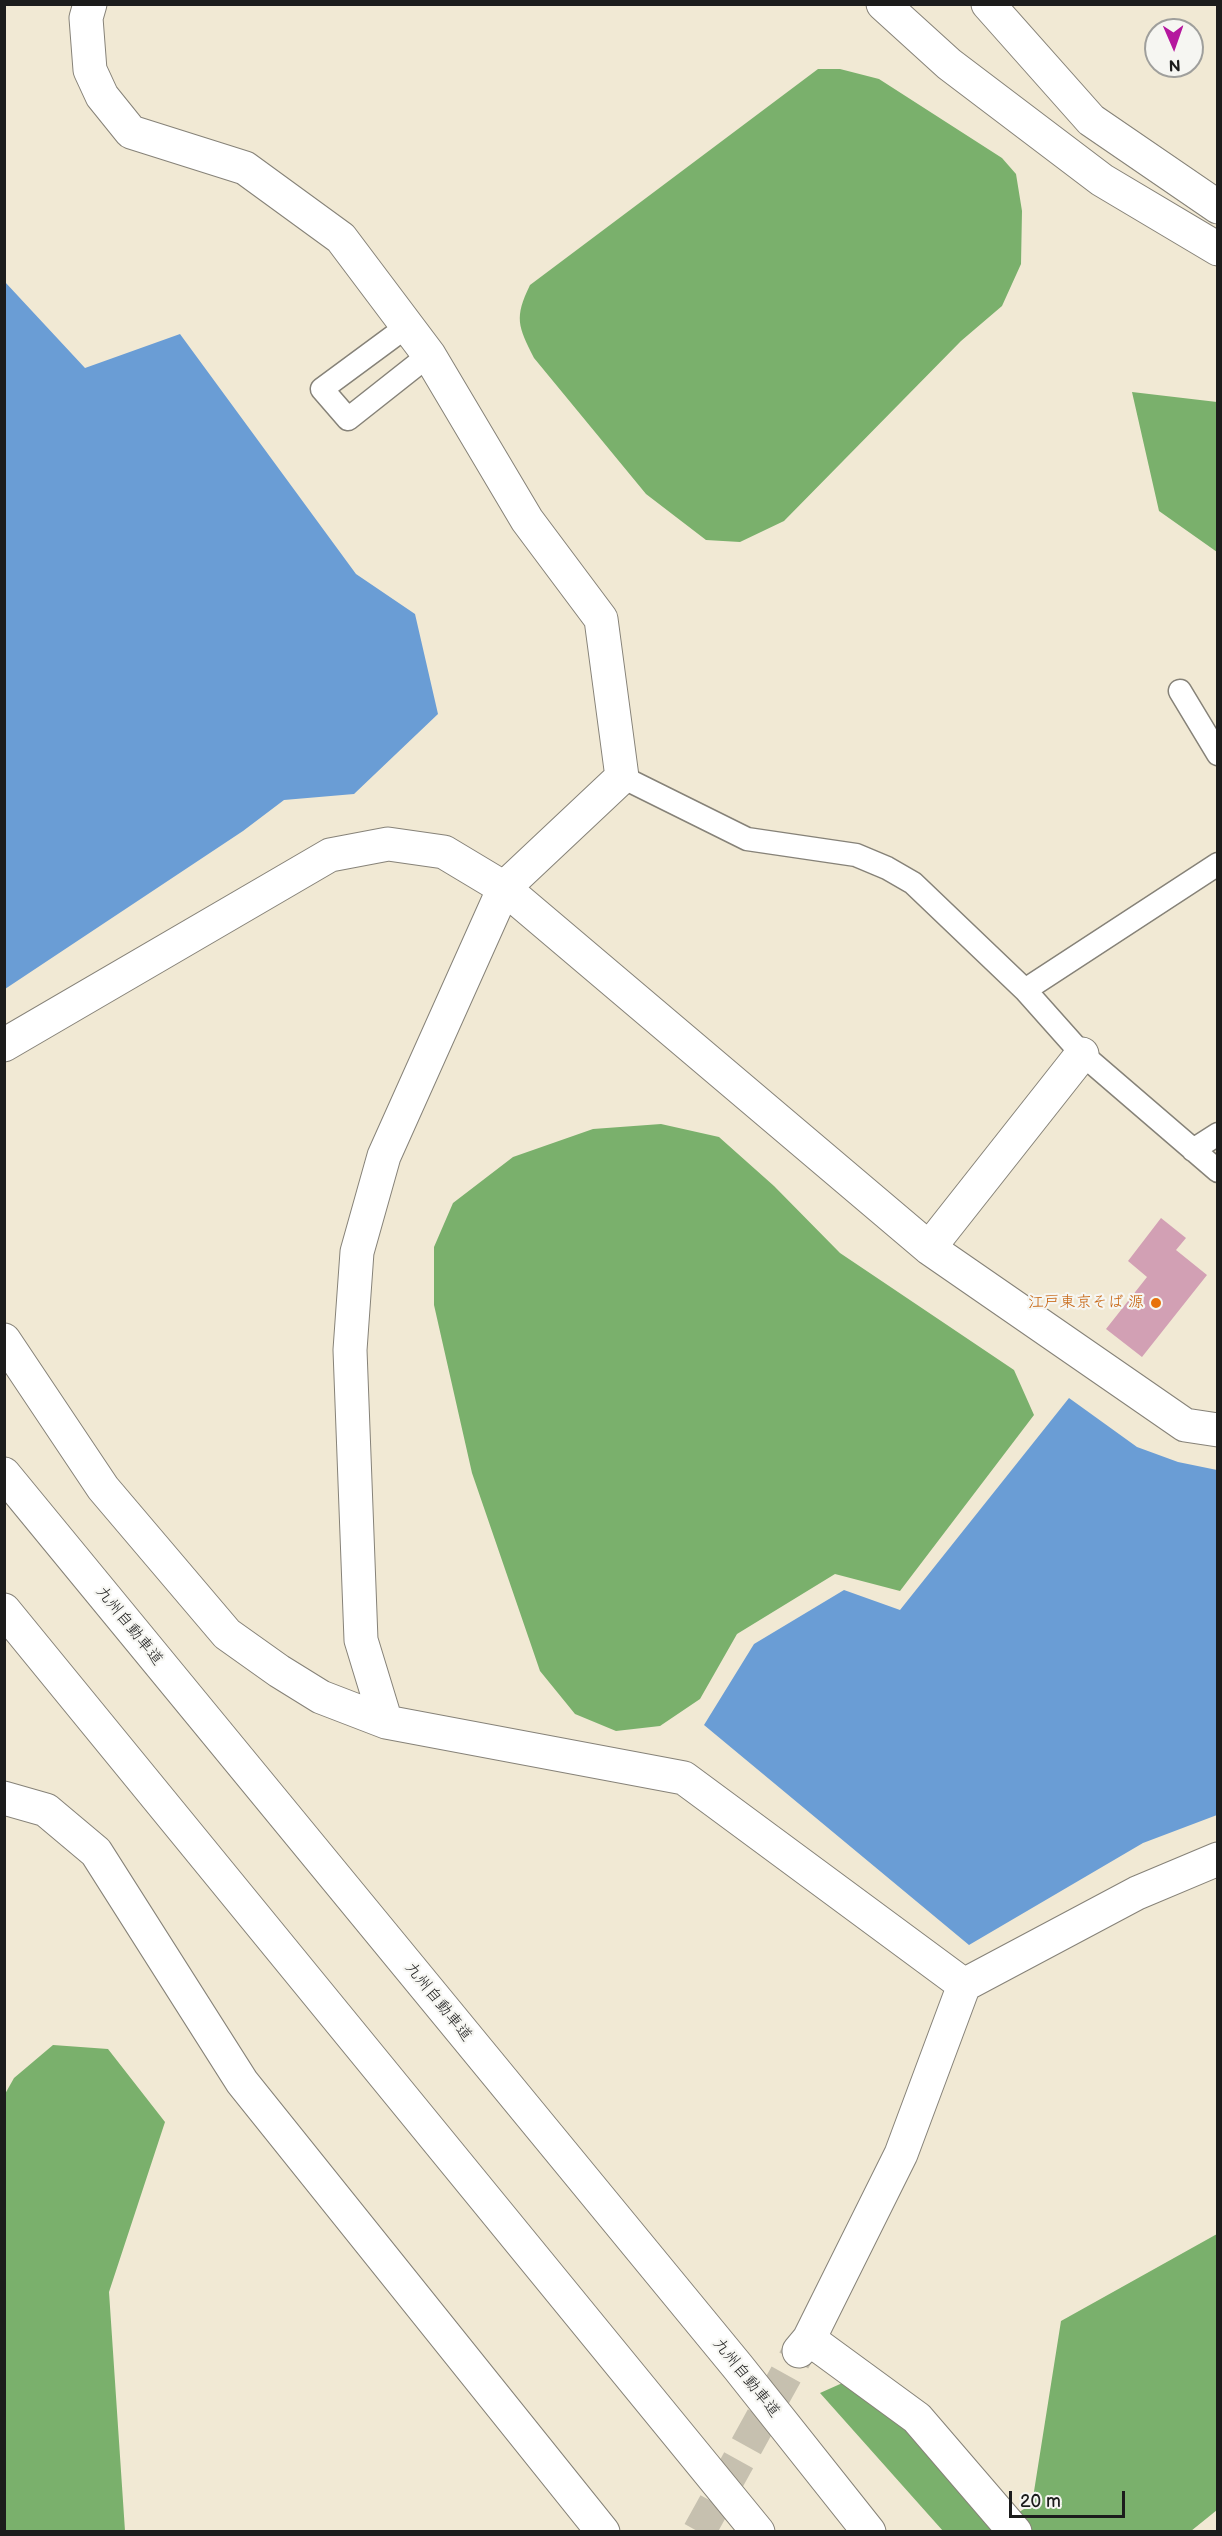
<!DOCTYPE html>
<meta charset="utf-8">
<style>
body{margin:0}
#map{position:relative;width:1222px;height:2536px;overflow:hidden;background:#f1e9d4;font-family:"Balsamiq Sans",sans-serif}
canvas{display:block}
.frame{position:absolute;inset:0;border:6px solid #1c1c1c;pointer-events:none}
.north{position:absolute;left:1144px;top:18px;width:60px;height:60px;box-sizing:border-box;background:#f6f6f2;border:2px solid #9f9f9c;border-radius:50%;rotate:178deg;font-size:16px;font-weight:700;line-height:24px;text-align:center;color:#1c1c1c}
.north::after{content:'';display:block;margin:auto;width:21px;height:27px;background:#b5179e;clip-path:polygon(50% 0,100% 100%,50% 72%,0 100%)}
.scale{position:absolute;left:1009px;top:2491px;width:116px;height:27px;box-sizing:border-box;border:3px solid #1c1c1c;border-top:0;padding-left:8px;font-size:18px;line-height:21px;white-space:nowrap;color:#1c1c1c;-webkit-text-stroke:4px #f6f6f2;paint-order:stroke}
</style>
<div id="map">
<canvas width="1222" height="2536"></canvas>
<div class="frame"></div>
<div class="north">N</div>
<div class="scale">20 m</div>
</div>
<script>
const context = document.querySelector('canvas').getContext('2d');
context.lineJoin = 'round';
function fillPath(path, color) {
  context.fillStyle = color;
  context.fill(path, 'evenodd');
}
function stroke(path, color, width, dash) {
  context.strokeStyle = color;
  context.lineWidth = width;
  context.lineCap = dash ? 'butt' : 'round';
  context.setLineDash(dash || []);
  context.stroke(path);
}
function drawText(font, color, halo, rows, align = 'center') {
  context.font = font + ' "Balsamiq Sans","Klee One",sans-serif';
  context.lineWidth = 4.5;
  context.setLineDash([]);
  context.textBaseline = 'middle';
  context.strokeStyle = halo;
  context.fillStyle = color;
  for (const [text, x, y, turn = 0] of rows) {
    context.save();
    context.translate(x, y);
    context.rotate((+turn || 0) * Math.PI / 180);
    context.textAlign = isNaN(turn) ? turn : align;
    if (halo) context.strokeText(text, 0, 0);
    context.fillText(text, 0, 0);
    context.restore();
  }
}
const forest = new Path2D(`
 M818,69H840L879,79L1002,158L1016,174L1022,211L1021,264L1002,306L961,341L784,521L740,542L706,540L646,494L534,358C518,326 514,318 530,285Z
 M1132,392L1217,402V552L1159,511Z
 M661,1124L719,1137L774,1186L840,1253L1014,1370L1034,1415L900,1591L835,1574L737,1634L700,1699L660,1726L616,1731L575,1714L540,1671L472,1473L434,1305V1247L453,1203L513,1157L593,1129Z
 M53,2045L108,2049L165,2122L109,2292L125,2531H5V2094L14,2078Z
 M1217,2234V2510L1191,2531H943L820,2393L876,2368L992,2529L1032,2504L1061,2321Z`);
const water = new Path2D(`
 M5,282L85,368L180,334L356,574L415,614L438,714L354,794L284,800L243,831L5,989Z
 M1069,1398L1137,1447L1178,1462L1217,1470V1815L1143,1843L969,1945L704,1725L754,1644L844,1590L900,1610Z`);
const building = new Path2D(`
 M1161,1218L1186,1238L1176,1250L1207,1275L1142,1357L1106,1329L1147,1277L1128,1261Z`);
const streetTunnel = new Path2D(`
 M699,2532L799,2351`);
const lane = new Path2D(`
 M406,327L322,389L348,419L429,355
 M1180,691L1218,754
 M622,777L747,839L856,855L887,868L913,883L1025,990L1082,1054L1218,1171
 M1025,990L1218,864
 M1193,1150L1218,1134`);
const street = new Path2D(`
 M90,4L86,18L90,70L102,96L131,132L245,168L341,238L429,355L527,520L601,619L622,777L504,888L384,1156L357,1252L350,1350L361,1640L386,1722
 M4,1045L330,855L388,844L444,852L504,888L929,1248L1185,1425L1218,1430
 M929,1248L1082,1054
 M4,1340L103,1488L227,1634L279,1671L321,1697L386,1722L684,1778L964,1985
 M4,1798L46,1810L96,1852L242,2082L603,2532
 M809,2339L917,2418L1015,2532
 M799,2351L809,2339L901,2154L964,1985L1137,1893L1218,1859`);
const highway = new Path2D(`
 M883,4L949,64L1102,180L1218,249
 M988,4L1091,120L1218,207
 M4,1474L738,2367L869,2532
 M4,1610L758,2532`);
const markers = [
 [1156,1303,6,"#e8710a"]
];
const foodNames = [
 ["江戸東京そば 源",1144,1303]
];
const streetNames = [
 ["九州自動車道",129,1626,51],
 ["九州自動車道",438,2002,51],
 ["九州自動車道",746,2378,51]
];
fillPath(forest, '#7ab06c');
fillPath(water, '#6a9dd5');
fillPath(building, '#d2a0b4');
stroke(streetTunnel, '#c6c0af', 33, [33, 16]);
stroke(lane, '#868278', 25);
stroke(street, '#868278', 35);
stroke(highway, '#868278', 35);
stroke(lane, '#fff', 22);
stroke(street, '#fff', 33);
stroke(highway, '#fff', 33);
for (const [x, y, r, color] of markers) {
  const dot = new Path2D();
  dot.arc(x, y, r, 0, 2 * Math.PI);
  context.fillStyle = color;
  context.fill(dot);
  stroke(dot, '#f6f6f2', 2);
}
drawText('16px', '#c56008', '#f6f6f2', foodNames, 'right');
drawText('16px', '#1c1c1c', '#f6f6f2', streetNames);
</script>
